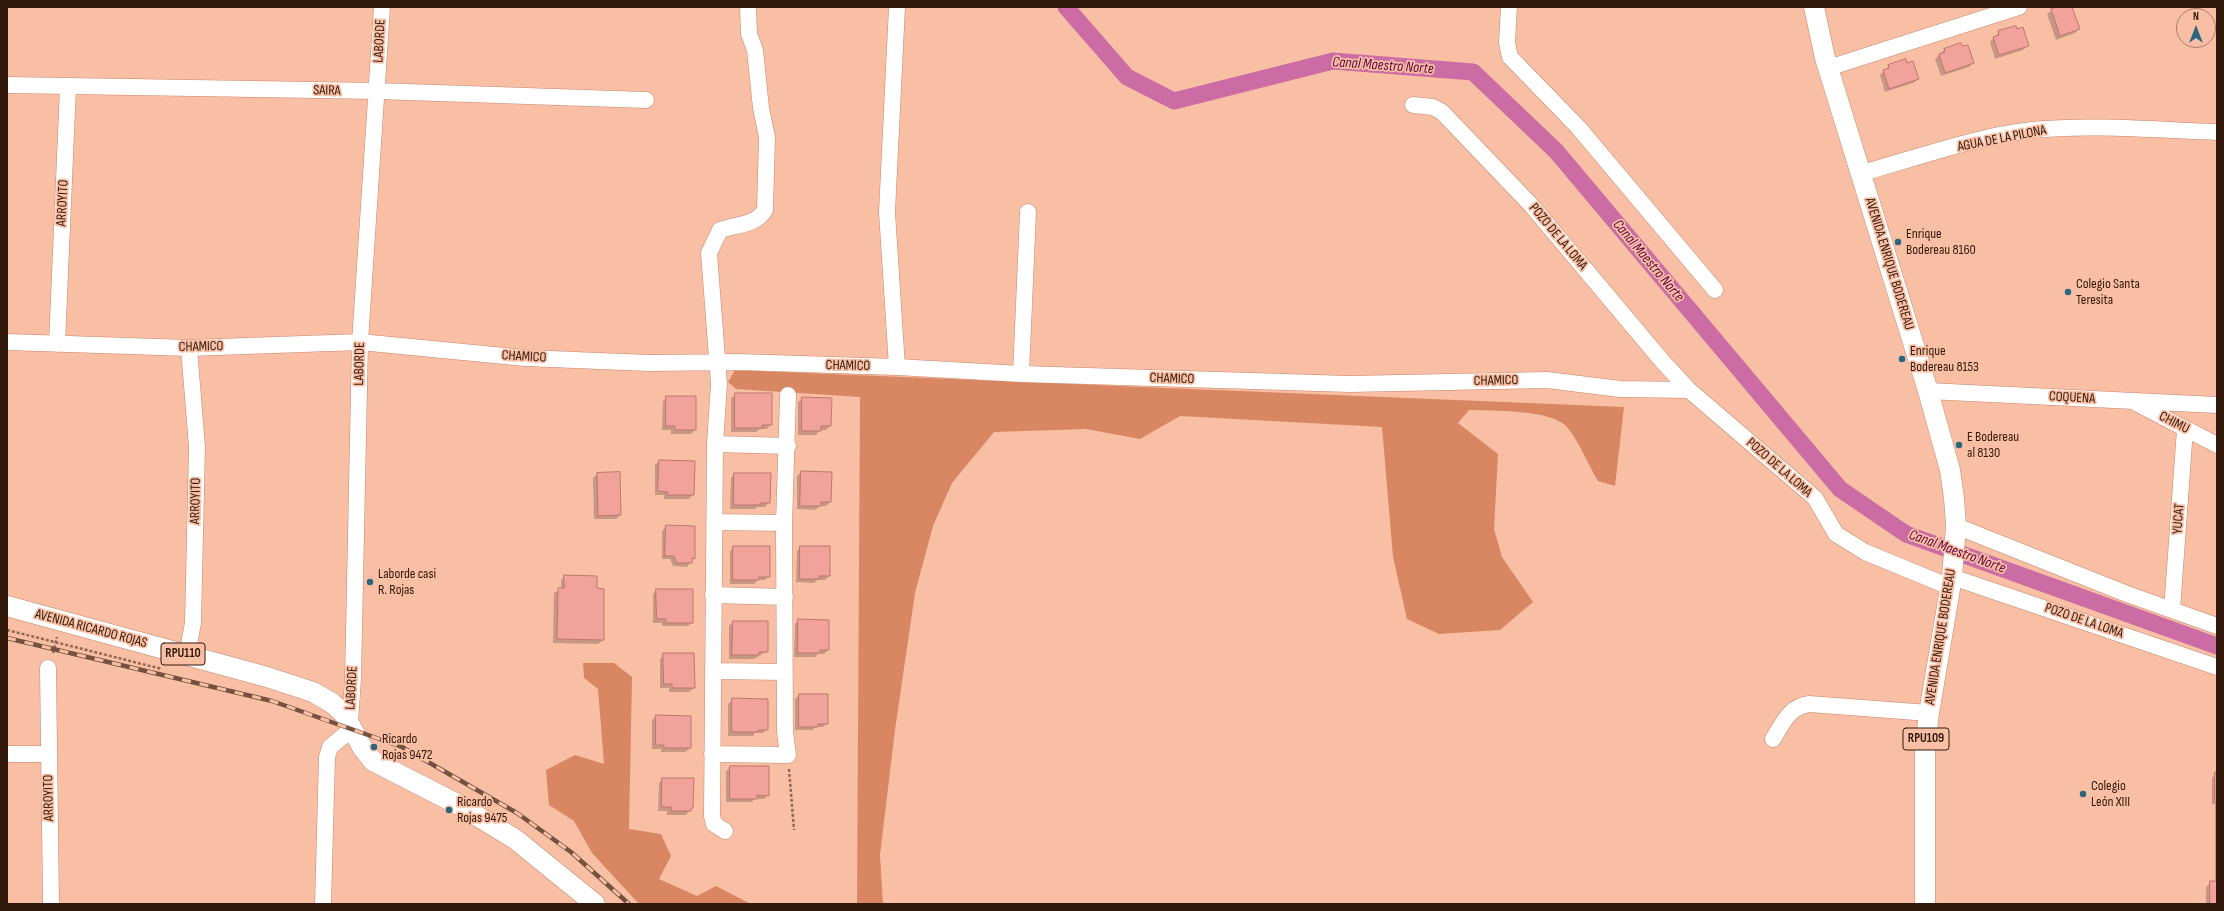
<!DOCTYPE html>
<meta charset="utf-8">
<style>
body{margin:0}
#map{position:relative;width:2224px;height:911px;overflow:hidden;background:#f8bfa5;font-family:"Sofia Sans Condensed",sans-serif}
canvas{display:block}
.frame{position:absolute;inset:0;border:8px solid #33190c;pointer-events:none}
.north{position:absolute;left:2176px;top:8px;width:40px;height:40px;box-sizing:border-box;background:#f8bfa5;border:1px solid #a97d68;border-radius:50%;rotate:0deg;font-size:11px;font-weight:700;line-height:16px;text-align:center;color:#33190c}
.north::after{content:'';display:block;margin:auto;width:14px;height:18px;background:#2a677e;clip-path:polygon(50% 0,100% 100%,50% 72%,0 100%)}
</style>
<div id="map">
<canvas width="2224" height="911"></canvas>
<div class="frame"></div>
<div class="north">N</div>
</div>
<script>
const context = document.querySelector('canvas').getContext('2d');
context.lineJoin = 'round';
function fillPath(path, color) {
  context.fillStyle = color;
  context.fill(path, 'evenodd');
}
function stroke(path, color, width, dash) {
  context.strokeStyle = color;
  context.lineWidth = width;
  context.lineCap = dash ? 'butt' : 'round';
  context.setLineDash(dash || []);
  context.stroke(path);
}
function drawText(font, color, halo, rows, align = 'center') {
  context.font = font + ' "Sofia Sans Condensed",sans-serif';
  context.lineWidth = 3.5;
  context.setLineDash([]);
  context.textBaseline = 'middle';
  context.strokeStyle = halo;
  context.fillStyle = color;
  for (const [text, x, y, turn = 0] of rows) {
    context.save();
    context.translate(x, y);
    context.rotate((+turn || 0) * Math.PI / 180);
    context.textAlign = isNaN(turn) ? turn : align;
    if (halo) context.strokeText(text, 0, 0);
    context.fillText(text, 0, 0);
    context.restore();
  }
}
const green = new Path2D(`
 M735,370L1624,407L1615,486L1598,481C1589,466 1578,440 1567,427C1551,409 1493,411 1469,410L1458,423L1498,454L1494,529L1502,557L1533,602L1500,630L1439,634L1407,619L1393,557L1382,427L1180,416L1140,439L1086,429L994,432L952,483L933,526L915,593L895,730L880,855L883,904H804L857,903L860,397L736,389L728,382Z
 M583,663H614L632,677L629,829L661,834L671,856L659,879L697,896L716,886L751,904H639L592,853L574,821L549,805L546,770L575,755L604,764L598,689L584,678Z`);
const shadow = new Path2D(`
 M2061,7H2071L2079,29L2075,33L2056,40L2047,14L2052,10Z
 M1999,32L2027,46L2023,50L1995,59L1990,42Z
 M1960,44L1973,63L1969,67L1941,76L1935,59L1944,50Z
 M1889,66L1918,79L1913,83L1885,92L1880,75Z
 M736,394L771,424L767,429H760L756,432H731V398Z
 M667,397L695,430L691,434H671V430H662L663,401Z
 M803,398L831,399L830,426L826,430H820L816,435H798V402Z
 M659,461L694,462L693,495L689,499H664V495H655V465Z
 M801,472L830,502L826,506H820L815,510L797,509V476Z
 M597,474L620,515L616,519H594L593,478Z
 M735,474L769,502L765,507H757L755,509H730L731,478Z
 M666,526L694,558L687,567L673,566L670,559H662V531Z
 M734,547L769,576L765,580H758L754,584H730V551Z
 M801,547L829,576L825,580H817L814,583L796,582L797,551Z
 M565,576L596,589L603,640L598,644L553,643L554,593L561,589V580Z
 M657,590L692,622L688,626H662V623H653V594Z
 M799,620L828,650L824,654H818L815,657H794L795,624Z
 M733,622H767V651L754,659H729V626Z
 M664,654L694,688L689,692H669V688H660V659Z
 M799,695L827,723L823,727H815L813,730H795V699Z
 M732,700L767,729L763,733H755L753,736H728V704Z
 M657,716L690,717V748L686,752H661V749H652V720Z
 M731,767L768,795L764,799H754L752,802H726V771Z
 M2216,773L2217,904H2206V887L2211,882H2215V804H2212V778Z
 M663,779L692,807L686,815H667V811H658L659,783Z`);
const canal = new Path2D(`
 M1066,7L1127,77L1174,101L1333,61L1473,72L1556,151L1840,489L1906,534L2217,646`);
const building = new Path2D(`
 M2058,7H2072L2080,29L2060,36L2051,9Z
 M2016,26L2017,29L2023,27L2029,46L1999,55L1993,37L1999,35L1998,31Z
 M1961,43L1962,46L1968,45L1974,63L1945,73L1939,54L1945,52L1944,49Z
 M1906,59L1907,63L1913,61L1919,79L1889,89L1883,70L1889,68L1888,65Z
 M735,393H772V425H762V428H735Z
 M666,396H696V430H675V426H666Z
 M802,397L832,398L831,426H821V431H802Z
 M659,460L695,461L694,495H667L668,492L658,491Z
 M801,471L832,472L831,502H821V506H800Z
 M620,472L621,515L598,516L597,473Z
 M734,473H771L770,503H760V505H734Z
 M666,525L695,526V559L692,558V563H677L674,556H665Z
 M733,546H770V577H759V580H733Z
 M800,546H830V576H819V579H800Z
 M564,575L597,576V588L604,589V640L557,639L558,588H564Z
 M656,589H693V623H666V619H657Z
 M798,619L829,620V650H820V653H798Z
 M733,621H768V652H759V655H732Z
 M663,653H694L695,688H672V684H664Z
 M799,694H828V724H818V727H799Z
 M732,698L768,699V730H758V732H732Z
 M656,715L691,716V748H664V745H656Z
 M730,766H769V796L757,795V799H730Z
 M2215,772H2217V800H2215Z
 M662,778H694L693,808H691V811H671V807H662Z
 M2210,881H2217V904H2210Z`);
const path = new Path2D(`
 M7,630L162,669
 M53,653L57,637
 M789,769L794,830`);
const minor = new Path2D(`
 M897,7L887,212L897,367
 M1509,7L1507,43L1510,57L1578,127L1715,290
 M1828,68L2019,7
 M7,85L377,91L646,100
 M1413,105L1433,107L1442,112L1532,206L1663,362L1689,390L1815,498L1836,534L1865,552L1950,587
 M1862,173C1916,158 1977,136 2032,130C2090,124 2158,130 2217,132
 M7,342L189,348L360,342L525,358L649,363L738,362L897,367L1021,374L1350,384L1547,380L1620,389L1689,390
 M57,344L68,87
 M1021,374L1028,212
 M1928,391L2217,405
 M2136,403L2217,445
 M715,444L788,446
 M715,522L784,523
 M1956,526L2127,594L2217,626
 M1952,577L2217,667
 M713,595L785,597
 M2172,610L2185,429
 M187,655L193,623L197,447L189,348
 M48,668L51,904
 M713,671L785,672
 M350,722L353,679L360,342L382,7
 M1773,739C1783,723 1789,707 1809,704L1929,713
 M7,754H48
 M712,754L788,755L785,732L784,523L788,395
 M725,831L714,824L712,816L715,444L719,384L709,253L720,230C737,224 755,226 765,210L767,137L761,108L755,50L749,34L748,7
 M323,904L327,757L330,747L353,728`);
const major = new Path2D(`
 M1814,7L1825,58L1928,391L1950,470L1954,498L1956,526L1952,577L1929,713L1925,748V904
 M7,606L267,677L313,692L332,703L344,714L362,747L373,761L459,805L515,839L595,904`);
const rail = new Path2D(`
 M7,638L272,701L402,747L517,813L571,852L629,904`);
const markers = [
 [1898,242,4,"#2a677e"],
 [2068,292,4,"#2a677e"],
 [1902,359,4,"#2a677e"],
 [1959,445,4,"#2a677e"],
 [370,582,4,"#2a677e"],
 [374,747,4,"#2a677e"],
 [2083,794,4,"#2a677e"],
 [449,810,4,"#2a677e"]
];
const shields = [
 [183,654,44],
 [1926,739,46]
];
const shieldNames = [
 ["RPU110",183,654],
 ["RPU109",1926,739]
];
const streetNames = [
 ["LABORDE",380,41,-87],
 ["SAIRA",327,91,1],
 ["AGUA DE LA PILONA",2002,139,-11],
 ["ARROYITO",63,203,-87],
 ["POZO DE LA LOMA",1558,237,50],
 ["AVENIDA ENRIQUE BODEREAU",1889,264,73],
 ["CHAMICO",201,347,-1],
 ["CHAMICO",524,357,3],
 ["LABORDE",360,364,-89],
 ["CHAMICO",848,366,1],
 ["CHAMICO",1172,379,2],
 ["CHAMICO",1496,381,-1],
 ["COQUENA",2072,398,3],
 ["CHIMU",2174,423,27],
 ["POZO DE LA LOMA",1779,468,41],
 ["ARROYITO",196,501,-89],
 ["YUCAT",2179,519,-86],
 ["POZO DE LA LOMA",2084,621,19],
 ["AVENIDA RICARDO ROJAS",91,629,15],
 ["AVENIDA ENRIQUE BODEREAU",1941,637,-81],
 ["LABORDE",352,688,-87],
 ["ARROYITO",49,798,-91]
];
const poiNames = [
 ["Enrique",1906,234],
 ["Bodereau 8160",1906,250],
 ["Colegio Santa",2076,284],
 ["Teresita",2076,300],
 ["Enrique",1910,351],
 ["Bodereau 8153",1910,367],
 ["E Bodereau",1967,437],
 ["al 8130",1967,453],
 ["Laborde casi",378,574],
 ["R. Rojas",378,590],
 ["Ricardo",382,739],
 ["Rojas 9472",382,755],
 ["Colegio",2091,786],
 ["León XIII",2091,802],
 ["Ricardo",457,802],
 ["Rojas 9475",457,818]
];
const waterNames = [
 ["Canal Maestro Norte",1383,66,4],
 ["Canal Maestro Norte",1648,261,50],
 ["Canal Maestro Norte",1957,552,20]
];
fillPath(green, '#d88762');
fillPath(shadow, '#0003');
stroke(canal, '#cc6ca4', 17);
fillPath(building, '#f0a29b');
stroke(building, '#bf766f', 1);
stroke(minor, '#c98567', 17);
stroke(major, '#c98567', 21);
stroke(path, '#916855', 2.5, [3, 2]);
stroke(minor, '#fff', 16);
stroke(major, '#fff', 20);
stroke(rail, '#75513f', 4.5);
stroke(rail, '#f8bfa5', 3, [9]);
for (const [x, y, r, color] of markers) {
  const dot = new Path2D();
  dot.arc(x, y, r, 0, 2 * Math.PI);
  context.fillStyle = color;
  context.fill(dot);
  stroke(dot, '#f8bfa5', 1.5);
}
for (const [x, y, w] of shields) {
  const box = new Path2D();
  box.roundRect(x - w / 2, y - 11, w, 22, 3);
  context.fillStyle = '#f8bfa5';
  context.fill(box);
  stroke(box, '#33190c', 1);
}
drawText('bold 13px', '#33190c', null, shieldNames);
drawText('14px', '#33190c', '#f8bfa5', streetNames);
drawText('14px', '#33190c', '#f8bfa5', poiNames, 'left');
drawText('italic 15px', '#600544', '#f8bfa5', waterNames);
</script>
